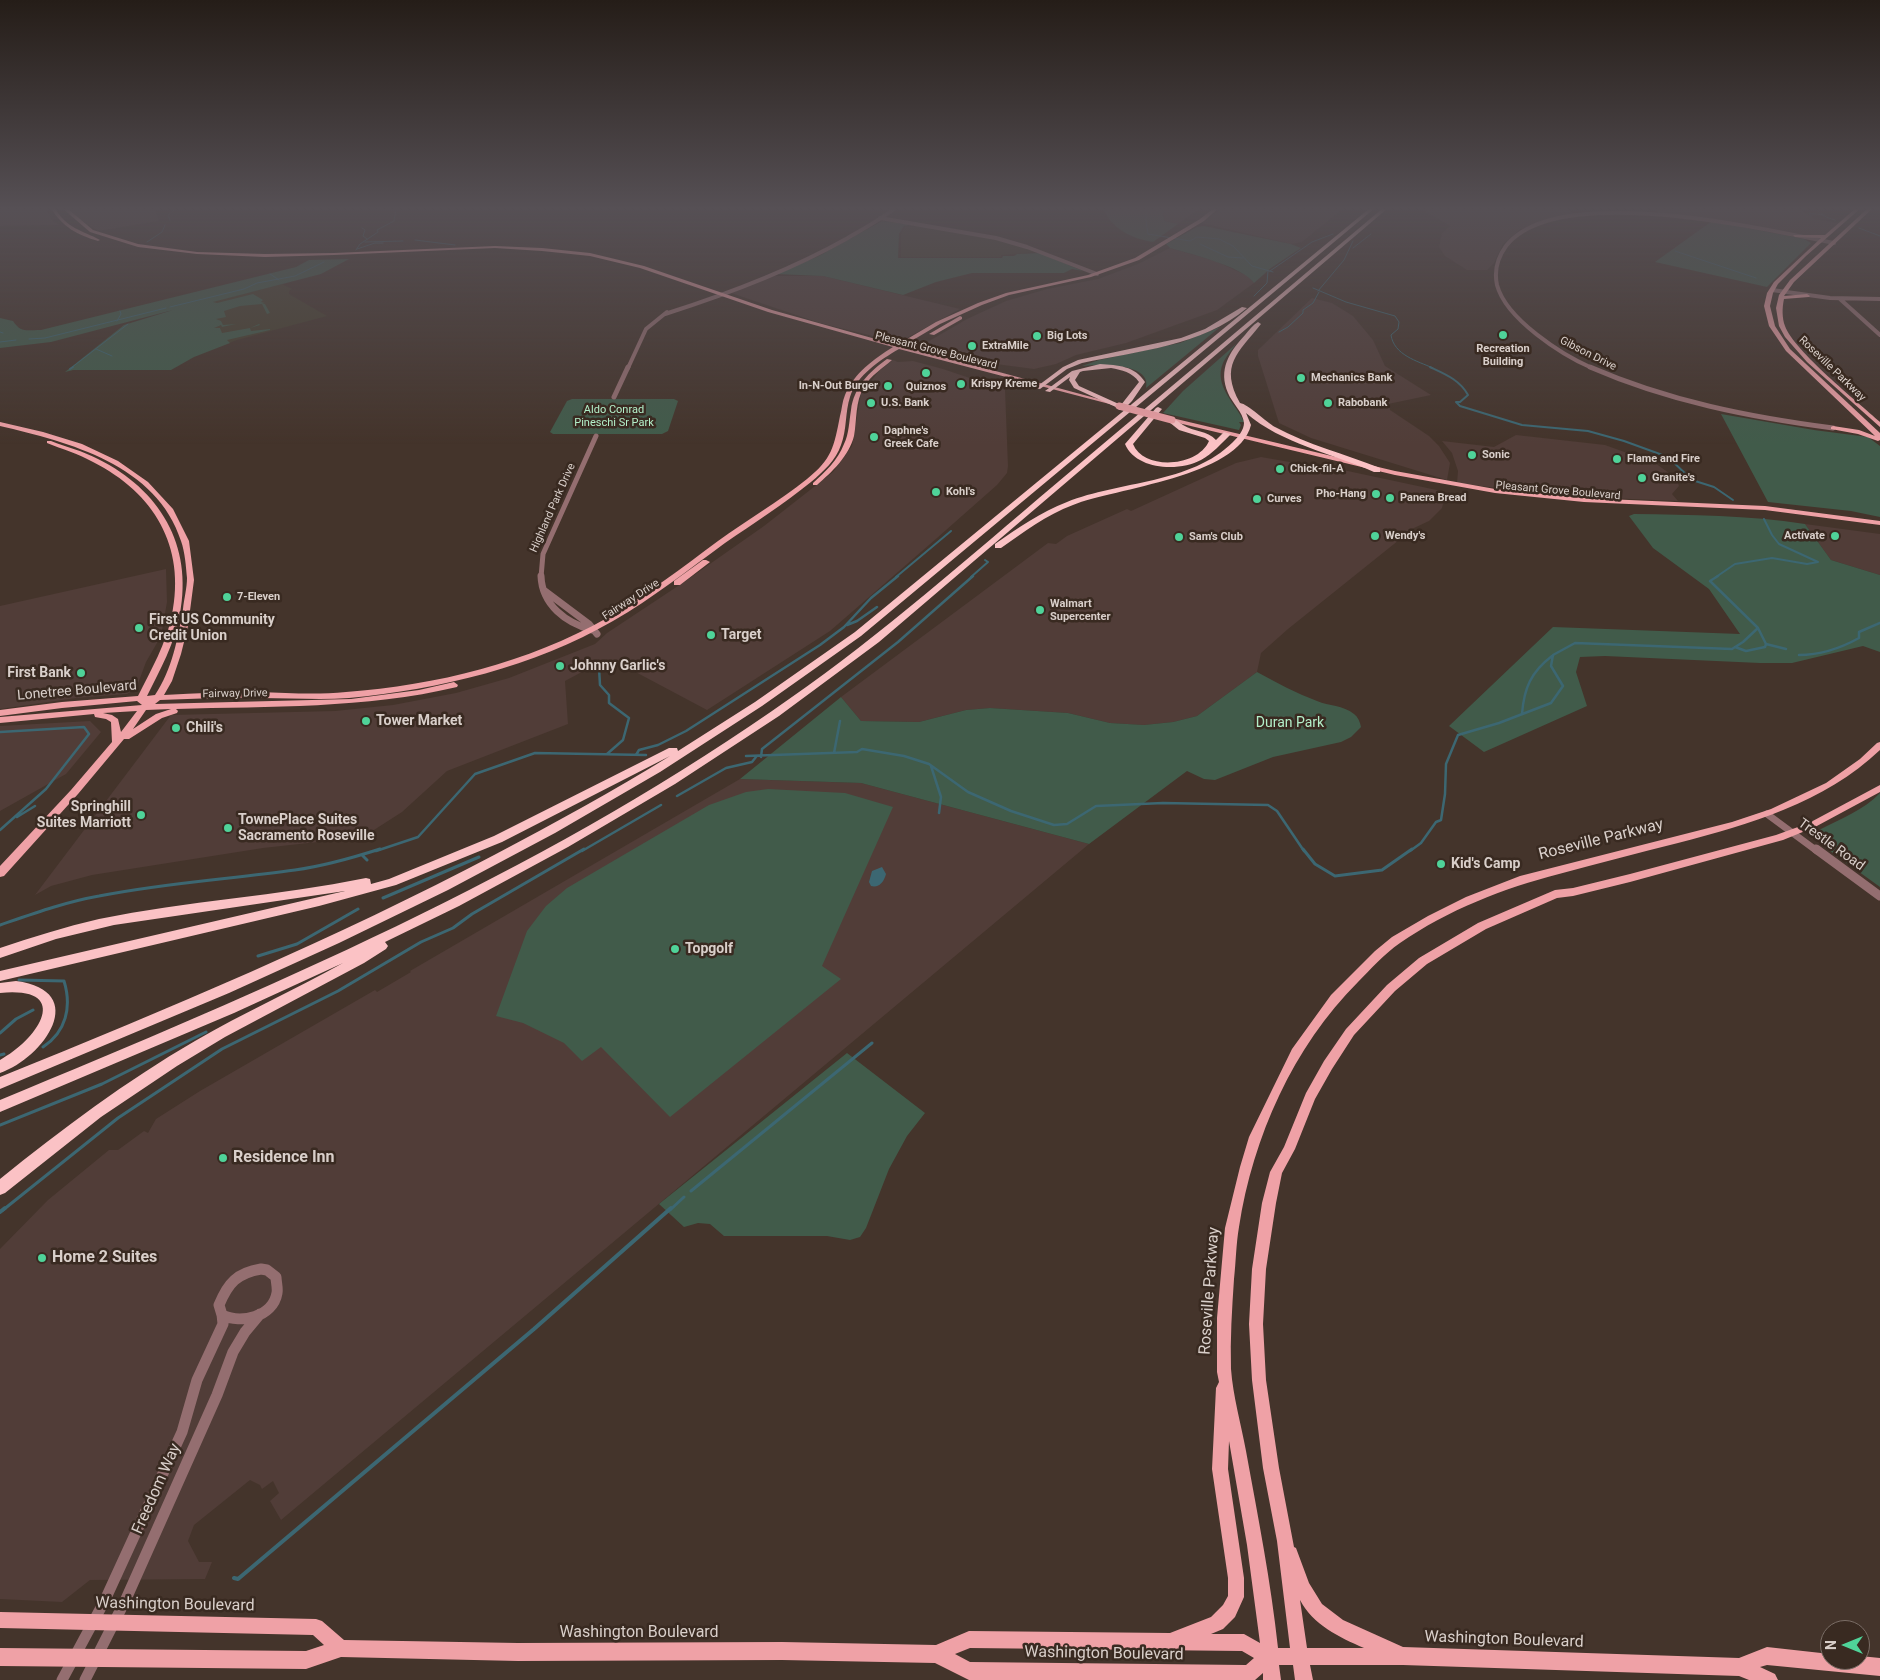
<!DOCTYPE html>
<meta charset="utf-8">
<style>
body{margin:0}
#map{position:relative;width:1880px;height:1680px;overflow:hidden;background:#44342b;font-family:Roboto,sans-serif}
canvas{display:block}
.north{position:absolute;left:1820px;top:1620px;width:50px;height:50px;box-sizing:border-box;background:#392a21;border:1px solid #796c65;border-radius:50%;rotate:270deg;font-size:14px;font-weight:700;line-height:20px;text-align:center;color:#d9cfca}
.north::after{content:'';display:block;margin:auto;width:18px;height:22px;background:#4fd399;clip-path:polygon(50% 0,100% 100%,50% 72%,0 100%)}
</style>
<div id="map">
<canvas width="1880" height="1680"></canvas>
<div class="north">N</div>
</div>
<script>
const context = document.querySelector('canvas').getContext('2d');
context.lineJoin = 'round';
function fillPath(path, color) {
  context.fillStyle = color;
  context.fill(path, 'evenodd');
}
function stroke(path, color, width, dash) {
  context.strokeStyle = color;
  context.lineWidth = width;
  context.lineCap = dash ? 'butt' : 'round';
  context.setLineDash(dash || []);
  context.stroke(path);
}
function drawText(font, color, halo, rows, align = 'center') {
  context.font = font + ' Roboto,sans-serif';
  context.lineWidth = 5;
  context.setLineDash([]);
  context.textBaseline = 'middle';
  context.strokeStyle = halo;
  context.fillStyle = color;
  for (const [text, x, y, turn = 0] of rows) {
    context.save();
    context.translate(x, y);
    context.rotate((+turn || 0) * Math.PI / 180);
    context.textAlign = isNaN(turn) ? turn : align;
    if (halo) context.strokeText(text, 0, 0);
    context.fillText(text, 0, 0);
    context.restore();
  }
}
const commercial = new Path2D(`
 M0,208H46L52,220L59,225L0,226Z
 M71,208H155L159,221L98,231L79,219L71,211Z
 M1165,208H1201L1178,224L1165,221L1163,214Z
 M1222,208H1344L1302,242L1291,244L1201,223Z
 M1419,208H1566L1577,215L1548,220L1521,229L1503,244L1494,263L1487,270H1467L1445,256L1439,247L1442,233L1450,226Z
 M1653,208H1799L1815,219L1838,223L1823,240L1660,214Z
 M1170,248L1215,261L1248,276L1254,283L1217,310L1126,343L1076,355L1056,364L1034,369L996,364L992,367L925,350L924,344L967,319L1006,301L1047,289L1098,279L1138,264Z
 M772,276H823L960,309L901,341H893L820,323L731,293Z
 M1312,298L1332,303L1353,316L1373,340L1385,366L1431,395L1388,404L1390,410L1429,436L1439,446L1450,463L1447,480L1311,438L1279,423L1258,356V350Z
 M893,360L898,362L913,361L943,369L1005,390L1008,466L1007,473L997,485L937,538L830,631L707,710L613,660L595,665L565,681L568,724L447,771L402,812L363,837L263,848L92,875L51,886L35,895L171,715L335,711L393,705L456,693L509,678L595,644L607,633L687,580L764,526L833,472L852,446L861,394L879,371Z
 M1516,435L1605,445L1655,463L1676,478L1679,486L1672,494L1678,501L1561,496L1457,483L1458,471L1452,453L1442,441L1494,447Z
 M1261,457L1301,464L1323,470H1343L1446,492L1442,508L1429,521L1414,528L1288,629L1261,653L1257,672L1197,716L1173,722L1144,725L1110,723L1068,713L990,708L966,710L919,722L861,721L841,697L1048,543L1056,544L1067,536L1127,509L1131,511L1236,463Z
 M1805,524L1880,534V575L1831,560Z
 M166,569L167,602L161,636L146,662L136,689L127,694L76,698L0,709V606Z
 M90,721L101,732L66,774L0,811V726Z
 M740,779L861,783L1089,844L281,1520L270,1501L279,1493L273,1481L262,1489L260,1485L250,1480L194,1525L188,1541L199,1562H212L205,1579L90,1580L62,1602L0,1599V1249L48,1200L109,1150H118L144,1131L148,1133L156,1119L200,1091L375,990L377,992L411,972L410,971Z`);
const education = new Path2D(`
 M905,226H919L984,235L1039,252L1001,255V257H901V234Z
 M282,284L292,289L289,291V294L327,316L237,340L224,345L174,311Z`);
const green = new Path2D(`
 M1103,208H1165L1163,214L1165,221L1178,224L1153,242C1133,239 1111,229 1103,208Z
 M882,221L914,225L904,226L899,234L898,258H1002L1003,256H1014L1017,254L1040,253L1083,271L1072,269L1064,273H972L936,282L903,295L823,276L776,274L819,256Z
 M1712,221L1804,239L1811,243L1767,287L1655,262Z
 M1204,226L1291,244L1301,248L1271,268L1254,283C1242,266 1190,254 1170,248L1166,244L1197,227Z
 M349,259L321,274L213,302L217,303L253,294L263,300L261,302L265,303L262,304H265L270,313L267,314L262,304L240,306L224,311L226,317L216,319L221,321L223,325L236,324L222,327L221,325L214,328H220L222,333L250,328L259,324L260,325L250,328L251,331L270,329V330L227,340L230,343L194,357L171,370H73L65,372L124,325L173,310L51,342L0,348V318L13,321C21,333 26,330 41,330L296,267L309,260Z
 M1220,327L1146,388C1152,362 1098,364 1082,366L1099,360L1180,343Z
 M1236,344C1232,350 1226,356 1223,363C1213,386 1237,405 1244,422H1239L1241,425L1239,430L1163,413L1183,391Z
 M572,399H674L678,401L668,431L662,434H553L550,432L567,401Z
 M1721,414L1814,430L1868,437L1880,446V517L1851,511L1768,502Z
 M1634,514C1691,515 1748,515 1805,524L1831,560L1880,575V652L1863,646L1792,663H1760L1605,656L1580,657L1576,672L1587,706L1484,752L1449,726L1553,627L1740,634L1709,589L1653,548L1629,516Z
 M1257,672C1277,683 1296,693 1317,701C1329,706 1343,705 1354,714C1358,717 1360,722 1361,727L1351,737L1341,742L1273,757L1215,780L1204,779L1187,771L1089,844L861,783L740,779L841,697L861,721L919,722L966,710L990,708L1068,713L1110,723L1144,725L1173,722L1197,716Z
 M768,789L845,793L893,807L822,966L841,979L670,1117L601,1047L582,1061L564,1043L523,1023L496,1016L527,931L546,906L567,888L709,805L746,792Z
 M1880,793V887L1826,848L1818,841L1816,835L1819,830C1840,819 1864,810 1880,793Z
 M847,1053L925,1113L907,1136L889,1169L866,1228L860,1237L850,1240L827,1236H724L710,1224L698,1223L684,1227L659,1204Z`);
const water = new Path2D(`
 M882,867L886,874C884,882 879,888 871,886L869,882L872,871Z`);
const streamFar4 = new Path2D(`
 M170,208L174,210L168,215L170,220
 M1146,208V221L1148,234L1190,241L1197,237L1219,239L1233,246L1252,266L1273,272
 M1814,208L1826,217L1835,220
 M377,210H396
 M1811,216L1809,213L1824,215
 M362,228L365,230L363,236L367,239
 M1859,228L1880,236
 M415,240L455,245
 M147,242L162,232L165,225
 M365,242L403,241
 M1200,244L1228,257L1243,258
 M1353,248L1371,234
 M357,249L375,243H383
 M356,250L360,244L378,232L377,230L394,221L396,208
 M1675,251L1756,278
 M1270,271L1312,242L1333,234
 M270,274L279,280
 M1313,288L1346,302L1395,316L1399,322L1398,329L1391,335C1394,355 1417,361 1433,368
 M1318,291L1344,260L1353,241
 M1254,296L1267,283L1268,271
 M170,307L244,289L257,283L295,276L324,262
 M117,321L121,314L120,311
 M0,332L3,333
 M1279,332L1288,327L1303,313V310L1313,303L1319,292
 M29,339L45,338L166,308
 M0,342L16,340
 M96,349L112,356
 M71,368L128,324`);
const streamFar3 = new Path2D(`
 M1430,367C1445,374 1460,380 1468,395L1460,402H1456L1460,406L1522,425L1588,431L1624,441L1668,457L1692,480L1714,487L1733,500
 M70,369L73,367
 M896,577L951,531
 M971,577L988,562L985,560
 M1716,577L1735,564L1772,558L1807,564L1818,562L1779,544L1772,535L1764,519`);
const streamFar2 = new Path2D(`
 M847,625L857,621L877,607
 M1766,644L1786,649
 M1735,647L1746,651L1765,647L1766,644L1758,628
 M1799,655C1819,655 1841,648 1859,638V632L1880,623
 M599,668L600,685L609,695V703L629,718L623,740L607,754
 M1522,714C1524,688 1531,672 1552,656
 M0,732L84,727L89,734L46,789L0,830
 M834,753L840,721
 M636,755L639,750L658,745L686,731L820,645L844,627L871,598L898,576
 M746,756L857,752L862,749L904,756L929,764L968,792L1011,811L1054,825L1067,824L1096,806L1163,803L1268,805L1277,811L1304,851
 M761,757L762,749L898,642L973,576
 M931,766L941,797L939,813
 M677,796L726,768L752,762L756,757
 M17,817L35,806
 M376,851L418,837L475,774L535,753L646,755
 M582,851L661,805
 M1410,851L1421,843L1436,822L1441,820L1445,794L1446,764L1458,735L1499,723L1551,703L1563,686L1551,666L1553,655L1575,643L1732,649L1743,642L1758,628L1710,581L1718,576`);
const streamFar1 = new Path2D(`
 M1303,849L1315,864L1335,876L1382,870L1412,849
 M362,855L367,860
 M383,898L479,857
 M0,925C32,914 65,902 99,896C163,883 230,879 295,870C324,866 352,858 380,849
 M258,956L297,944L358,909
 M19,980L64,981C72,1007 66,1032 43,1047
 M0,1033L16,1019L33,1010
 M0,1055L4,1054
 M0,1125L102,1084L206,1032
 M691,1191L872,1043
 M3,1210L118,1118L222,1049L338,991L421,942L453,928L472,914L584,849
 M670,1210L684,1197`);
const stream = new Path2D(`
 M0,1212L5,1208
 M234,1578L238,1579L534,1329L671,1208`);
const minorFar4 = new Path2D(`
 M880,218L996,238L1027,247L1097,274
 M1772,290L1830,298L1880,299
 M1840,299L1880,335
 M665,314C728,294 789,271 846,239C863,229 880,220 895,208
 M628,368L646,329L667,312
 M1592,368C1562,355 1506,319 1497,285C1494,271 1498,257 1506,246C1557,181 1763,229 1834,243`);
const minorFar3 = new Path2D(`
 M1590,367C1668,401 1749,417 1833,428
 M614,397L628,367
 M541,577L543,554L596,436`);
const minorFar2 = new Path2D(`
 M541,576C542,605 566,623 592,630
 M545,591L589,624L597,634
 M1767,814L1817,851`);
const minorFar1 = new Path2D(`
 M1816,849L1880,896`);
const minor = new Path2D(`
 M261,1269L267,1270L276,1277C276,1282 278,1288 277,1293C273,1317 241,1324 222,1315L219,1305C228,1283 237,1273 261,1269Z
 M62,1680L105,1600L182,1432L197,1380L223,1324L222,1314
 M85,1680L126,1599L217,1395L233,1352L245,1332L260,1314`);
const major = new Path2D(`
 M51,208H55C67,229 82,230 100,240L98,241C78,235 62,227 51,208Z
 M62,208H67L93,230L138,244L197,252L265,254L334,253L495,246L542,248L590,253L644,266L772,310L897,345L936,322L978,303L1006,293L1088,275L1135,258L1200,219L1214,208H1219L1204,221L1139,260L1091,277L1009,295L982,305L940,324L903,346L1121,405V407L899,349C880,360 857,375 850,397C845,412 847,430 841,445C836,460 823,472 811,482C784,504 754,523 725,543C688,570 653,598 613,621C533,667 441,689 349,698C320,700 291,698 261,698C228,697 194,699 160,700L155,704L351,699L419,690L454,682L458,685L457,687C364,709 271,706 176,709L178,711L177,713L162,718L129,739H124L78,794L4,876L0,877V866L71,790L112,742L111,722L106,719L95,717L94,714L0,723V717L142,705L137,701L62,708L0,716V710L62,702L138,696C151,670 166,644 172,615C186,546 154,493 93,462C79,454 62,449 47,443V441H51C66,447 83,451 98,459C160,490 193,545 180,614C175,643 160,670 147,696L155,695C172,670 178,638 183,609C184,599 187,588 187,578C186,567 185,552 181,541C157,465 69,442 0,426V422L43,432L82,444L118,461L148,482L173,509L189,541L194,580L188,626L181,654L172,681L164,695C196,693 228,692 259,692C288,693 317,695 346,692C437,685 527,663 607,618C646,595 682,568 718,541C747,520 778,502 807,479C832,459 834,447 840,416C842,409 842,402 845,395C854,373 874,359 893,347L768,312L640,268L590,256L542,251L495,248L334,255L265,257L197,254L138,247L90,232ZM171,709L156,714L133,729L146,710ZM137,711L121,732L118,719L112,715L103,713Z
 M1856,208H1861L1806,256L1778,284L1773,293L1770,306L1775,326L1790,349L1880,433V440L1878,441L1858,434L1831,429V427L1833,426L1859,430L1875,436L1786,351L1769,326L1764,306L1767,293L1774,282L1821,238L1795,237L1793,235H1825Z
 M1868,208H1873L1794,282L1784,296L1807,294L1810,296L1809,297L1784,299C1782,308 1782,318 1785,326C1794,351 1858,402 1880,422V427L1807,362L1785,337L1779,326L1776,308L1779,295L1790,280Z
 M960,316L962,317V319L934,335L929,334Z
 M887,359L892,360C882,369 871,375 864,387C855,402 857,419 854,436C849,456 832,472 817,485H813V483C825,472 838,460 844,444C849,434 849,422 851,410C854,387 869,372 887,359Z
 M1172,418L1395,471L1495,489L1584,498L1765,506L1880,521V525L1765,510L1584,502L1495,493L1395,475L1170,421V419Z
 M703,560H706L710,562L680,585H674V581Z
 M1880,742V750C1824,803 1750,824 1678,843C1638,853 1599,863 1559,874C1504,888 1448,910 1400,943C1384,954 1371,969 1358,982C1293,1047 1253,1137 1239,1227C1236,1244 1236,1262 1234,1279C1232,1309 1230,1339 1231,1369C1233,1396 1241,1424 1246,1451C1258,1517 1271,1582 1278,1648H1290L1277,1541L1263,1468L1252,1380L1249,1324L1252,1269L1262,1203L1270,1172L1284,1147L1306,1093L1324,1061L1346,1029L1387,985L1419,958L1478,923L1555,890L1573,888L1630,874L1776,835L1809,823L1880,785V792L1815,827L1783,840L1630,882L1573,896L1557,898L1486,929L1427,964L1395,991L1354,1035L1332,1069L1315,1099L1295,1149L1282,1173L1276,1203L1266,1269L1263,1324L1266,1380L1279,1468L1294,1547L1296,1548L1309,1583L1322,1604L1343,1620L1403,1647L1739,1658L1767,1647L1830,1654V1660H1860V1656L1880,1658V1676L1767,1665L1760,1667L1775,1674L1778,1680H1749L1739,1676L1403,1665H1310L1313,1680H1295L1293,1665H1279L1281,1680H1263V1673L1255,1680H969L935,1663L782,1660L518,1661L341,1657L306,1669L0,1666V1648L306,1651L324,1645L313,1635L0,1628V1612L316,1619L322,1621L344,1640L518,1643L782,1642L936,1645L969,1631L1170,1633L1211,1617L1223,1605L1228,1596V1578L1212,1469L1216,1388L1219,1382L1217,1372V1318L1225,1228L1240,1167L1249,1137L1292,1049L1331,995L1375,951L1392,937L1428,916L1466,897L1520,876L1732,822L1771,809L1826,783L1860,759L1877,743ZM1229,1441L1247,1545L1260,1643L1244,1634H1211L1223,1629L1235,1617L1244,1597V1578L1228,1469ZM1300,1600C1313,1625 1339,1637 1364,1648H1307ZM970,1648L1242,1651L1254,1658L1246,1665L970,1662L955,1654Z`);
const highway = new Path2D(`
 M1370,208H1375L861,636L762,706L660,772L555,833L448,890L339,943L229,993L0,1089V1077C168,1009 335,939 496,854C555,823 613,791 670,756L502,842L396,885L319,906L0,981V971L345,891L114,925L56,939L0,958V948C32,937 65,927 99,919C187,901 278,896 366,878L370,879L371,884L389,879L494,836L669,748H677L678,751L755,702L855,632Z
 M1383,208H1388L879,642L779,716L675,784L568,847L459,906L385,942L388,946L386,949L364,963L225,1037L177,1066L101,1117L5,1193L0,1195V1179C62,1129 126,1081 195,1041C243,1013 294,990 343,963L234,1013L0,1112V1100C266,990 534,876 772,711C866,647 952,572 1039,498C1153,402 1268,305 1383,208Z
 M1242,307L1247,308C1202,346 1138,351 1082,363L1067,369L1040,389L1035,388L1063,367L1078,360L1181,338L1205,329Z
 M1258,322L1261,324C1238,353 1219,365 1240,403C1248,404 1266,422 1275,427C1308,445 1345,454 1380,468V472H1374C1332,453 1282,444 1246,413L1251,425C1238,477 1115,488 1073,505C1046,515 1024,532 1001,548H995V544C1018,528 1041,512 1067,502C1119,481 1191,484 1233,442C1238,437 1244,430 1244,423C1243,412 1232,403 1228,393C1218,370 1229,352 1245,335C1249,330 1253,325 1258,322Z
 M1100,364C1118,365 1135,366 1145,382L1132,401L1123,410H1119L1118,408L1074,388L1069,380L1070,377L1050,392L1045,391L1072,371ZM1111,368C1122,370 1132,372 1139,382L1121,405L1079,386L1075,380L1080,372L1083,371Z
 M1158,407L1162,409L1133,444C1144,471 1198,467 1209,441L1205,438L1179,430L1169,422V418C1176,418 1178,422 1183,425C1194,432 1207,430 1216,440L1224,432L1231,434C1222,443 1212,454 1201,460C1179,472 1136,470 1125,444L1156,408Z
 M16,981C91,991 44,1058 0,1073V1060C39,1039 73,986 0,993V983Z`);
const majorBridge = new Path2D(`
 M1119,406L1172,420`);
const markers = [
 [1503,335,5,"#4fd399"],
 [1037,336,5,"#4fd399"],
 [972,346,5,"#4fd399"],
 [926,373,5,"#4fd399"],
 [1301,378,5,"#4fd399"],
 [961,384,5,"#4fd399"],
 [888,386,5,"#4fd399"],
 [871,403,5,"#4fd399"],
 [1328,403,5,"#4fd399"],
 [874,437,5,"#4fd399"],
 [1472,455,5,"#4fd399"],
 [1617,459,5,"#4fd399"],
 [1280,469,5,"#4fd399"],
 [1642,478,5,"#4fd399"],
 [936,492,5,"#4fd399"],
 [1376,494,5,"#4fd399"],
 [1390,498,5,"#4fd399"],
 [1257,499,5,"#4fd399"],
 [1375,536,5,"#4fd399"],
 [1835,536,5,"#4fd399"],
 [1179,537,5,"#4fd399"],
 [227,597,5,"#4fd399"],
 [1040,610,5,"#4fd399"],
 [139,628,5,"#4fd399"],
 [711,635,5,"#4fd399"],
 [560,666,5,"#4fd399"],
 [81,673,5,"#4fd399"],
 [366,721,5,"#4fd399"],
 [176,728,5,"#4fd399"],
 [141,815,5,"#4fd399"],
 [228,828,5,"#4fd399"],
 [1441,864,5,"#4fd399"],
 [675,949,5,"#4fd399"],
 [223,1158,5,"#4fd399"],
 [42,1258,5,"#4fd399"]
];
const farPoinames = [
 ["Big Lots",1047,336],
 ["ExtraMile",982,346],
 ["Recreation",1503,349,"center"],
 ["Building",1503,362,"center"],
 ["Mechanics Bank",1311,378],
 ["Krispy Kreme",971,384],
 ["In-N-Out Burger",878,386,"right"],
 ["Quiznos",926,387,"center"],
 ["U.S. Bank",881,403],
 ["Rabobank",1338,403],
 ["Daphne's",884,431],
 ["Greek Cafe",884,444],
 ["Sonic",1482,455],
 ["Flame and Fire",1627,459],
 ["Chick-fil-A",1290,469],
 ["Granite's",1652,478],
 ["Kohl's",946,492],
 ["Pho-Hang",1366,494,"right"],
 ["Panera Bread",1400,498],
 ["Curves",1267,499],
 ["Wendy's",1385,536],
 ["Actívate",1825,536,"right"],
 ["Sam's Club",1189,537],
 ["7-Eleven",237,597],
 ["Walmart",1050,604],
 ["Supercenter",1050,617]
];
const farStreetnames = [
 ["Pleasant Grove Boulevard",936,351,14],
 ["Gibson Drive",1588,354,27],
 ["Roseville Parkway",1832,369,44],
 ["Pleasant Grove Boulevard",1558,491,5],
 ["Highland Park Drive",553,508,-66],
 ["Fairway Drive",631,600,-33],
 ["Fairway Drive",235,694,-1]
];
const farParknames = [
 ["Aldo Conrad",614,410],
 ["Pineschi Sr Park",614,423]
];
const poiNames = [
 ["First US Community",149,620],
 ["Credit Union",149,636],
 ["Target",721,635],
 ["Johnny Garlic's",570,666],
 ["First Bank",71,673,"right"],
 ["Tower Market",376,721],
 ["Chili's",186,728],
 ["Springhill",131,807,"right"],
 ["Suites Marriott",131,823,"right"],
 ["TownePlace Suites",238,820],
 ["Sacramento Roseville",238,836],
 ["Kid's Camp",1451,864],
 ["Topgolf",685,949]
];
const streetNames = [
 ["Lonetree Boulevard",77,691,-5],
 ["Trestle Road",1831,845,36]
];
const parkNames = [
 ["Duran Park",1290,723]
];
const nearStreetnames = [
 ["Roseville Parkway",1601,840,-14],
 ["Roseville Parkway",1210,1291,-86],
 ["Freedom Way",157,1489,-66],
 ["Washington Boulevard",175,1605,1],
 ["Washington Boulevard",639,1633],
 ["Washington Boulevard",1504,1640,2],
 ["Washington Boulevard",1104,1654,1]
];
const nearPoinames = [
 ["Residence Inn",233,1158],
 ["Home 2 Suites",52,1258]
];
fillPath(commercial, '#513d38');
fillPath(education, '#463f2d');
fillPath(green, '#415b4a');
fillPath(water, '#3c6772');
stroke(streamFar4, '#3c6772', 1);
stroke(streamFar3, '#3c6772', 2);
stroke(streamFar2, '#3c6772', 2.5);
stroke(streamFar1, '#3c6772', 3);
stroke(stream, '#3c6772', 4);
stroke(minorFar4, '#946e70', 4);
stroke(minorFar3, '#946e70', 5);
stroke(minorFar2, '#946e70', 7);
stroke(minorFar1, '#946e70', 9);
stroke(minor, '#946e70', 11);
fillPath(major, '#efa1a6');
fillPath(highway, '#fbc2c5');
stroke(majorBridge, '#efa1a6', 7);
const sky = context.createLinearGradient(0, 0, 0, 444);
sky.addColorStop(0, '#251d18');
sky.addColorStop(0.47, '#565055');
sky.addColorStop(1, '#56505500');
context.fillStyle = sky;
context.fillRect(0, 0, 1880, 444);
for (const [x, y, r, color] of markers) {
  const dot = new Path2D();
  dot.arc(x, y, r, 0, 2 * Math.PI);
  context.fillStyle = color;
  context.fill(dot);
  stroke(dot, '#392a21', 2);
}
drawText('bold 11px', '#d9cfca', '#392a21', farPoinames, 'left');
drawText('11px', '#d9cfca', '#392a21', farStreetnames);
drawText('11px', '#b3efc9', '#392a21', farParknames);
drawText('bold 14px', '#d9cfca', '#392a21', poiNames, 'left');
drawText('14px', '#d9cfca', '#392a21', streetNames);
drawText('14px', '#b3efc9', '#392a21', parkNames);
drawText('16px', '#d9cfca', '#392a21', nearStreetnames);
drawText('bold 16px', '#d9cfca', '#392a21', nearPoinames, 'left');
</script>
